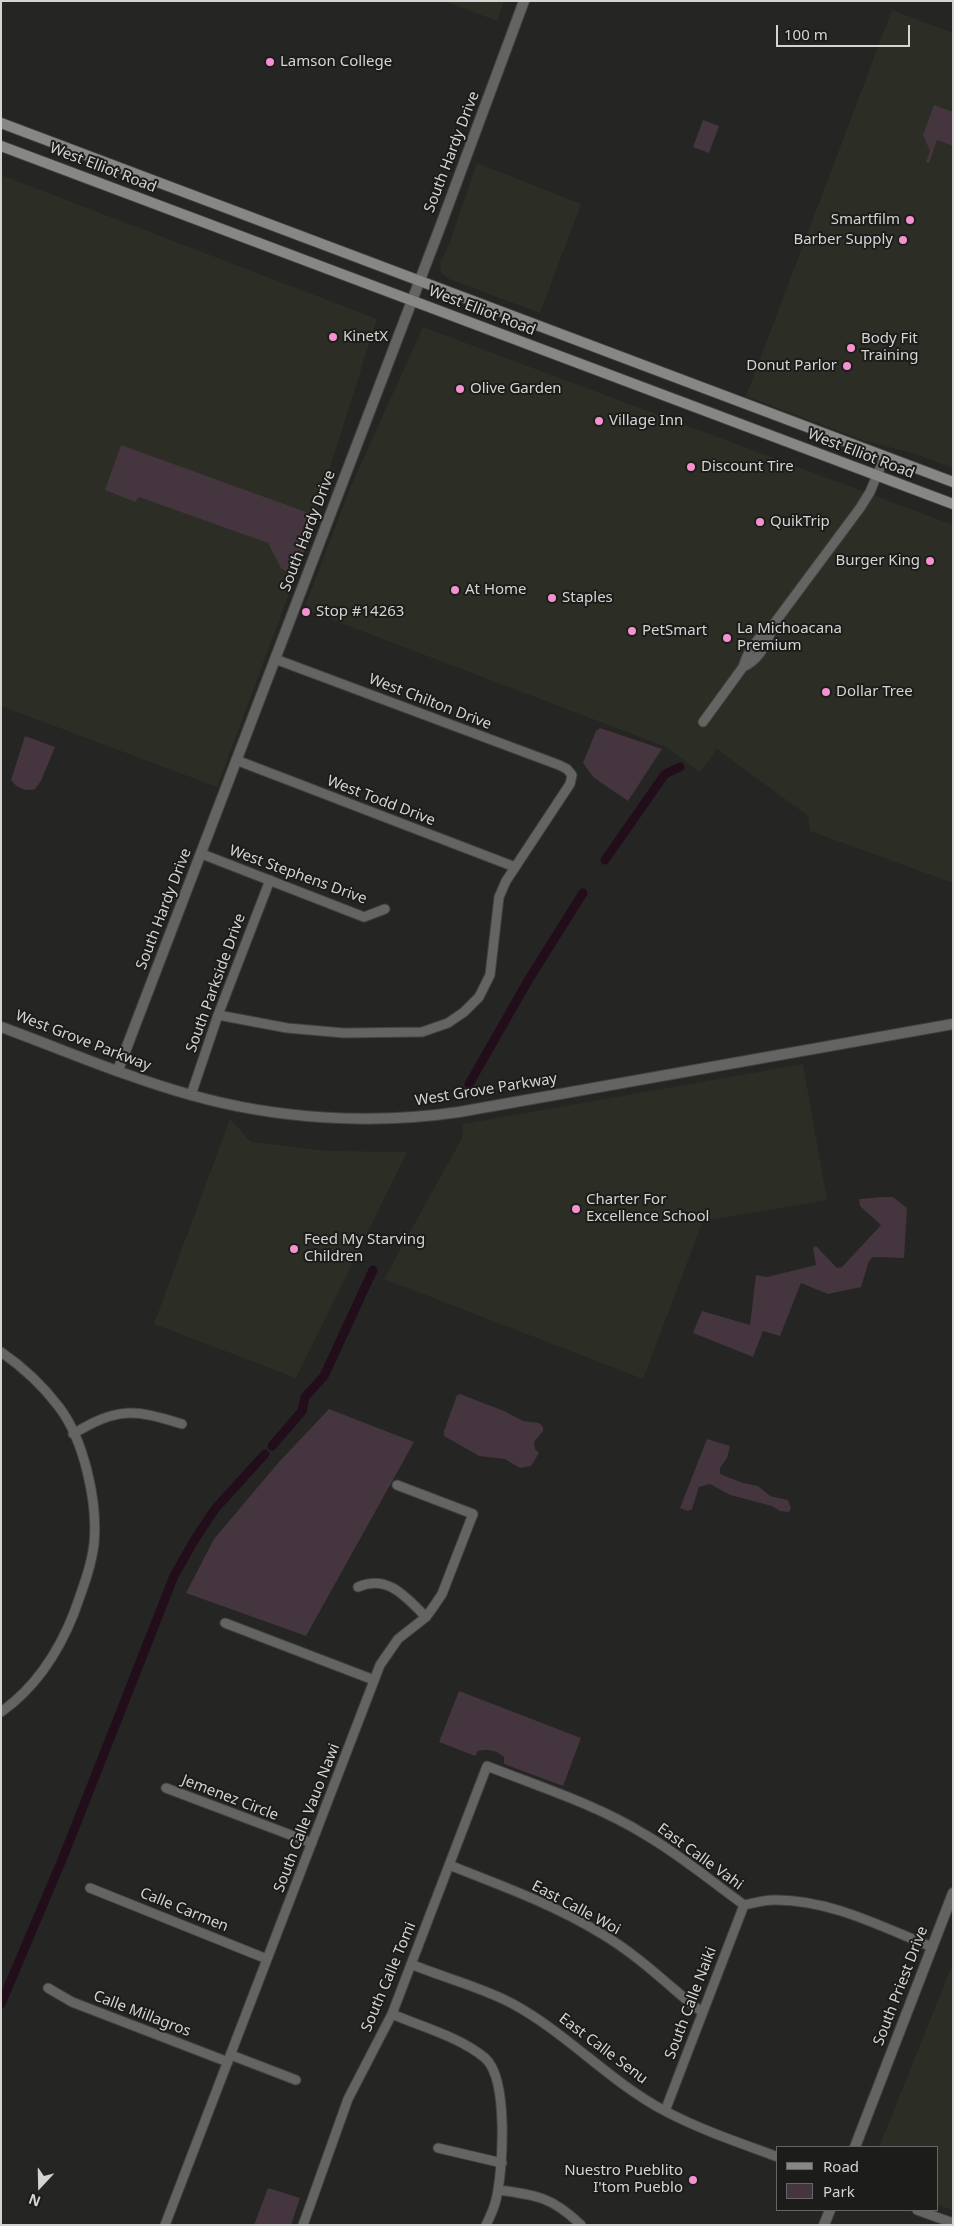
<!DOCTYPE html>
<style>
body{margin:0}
#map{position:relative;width:954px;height:2226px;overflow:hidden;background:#252523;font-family:"Noto Sans",sans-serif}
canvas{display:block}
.frame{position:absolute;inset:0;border:2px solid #d4d4d2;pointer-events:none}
.legend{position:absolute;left:776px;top:2146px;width:162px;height:65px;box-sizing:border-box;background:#1c1c1a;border:1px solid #666664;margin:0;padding:6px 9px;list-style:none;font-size:15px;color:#d4d4d2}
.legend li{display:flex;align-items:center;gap:10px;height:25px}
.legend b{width:25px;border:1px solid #666664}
.north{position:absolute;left:15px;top:2161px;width:50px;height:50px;-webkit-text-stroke:4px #1c1c1a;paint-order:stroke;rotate:201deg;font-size:14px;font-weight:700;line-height:20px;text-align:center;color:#d4d4d2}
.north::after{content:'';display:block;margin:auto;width:18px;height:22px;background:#d4d4d2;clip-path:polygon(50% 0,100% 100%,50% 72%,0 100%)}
.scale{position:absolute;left:776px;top:25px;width:134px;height:22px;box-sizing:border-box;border:2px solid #d4d4d2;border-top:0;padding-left:6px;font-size:15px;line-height:18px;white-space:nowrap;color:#d4d4d2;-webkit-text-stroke:4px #1c1c1a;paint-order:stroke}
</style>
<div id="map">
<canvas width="954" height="2226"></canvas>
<div class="frame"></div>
<ul class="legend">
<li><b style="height:6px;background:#878785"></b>Road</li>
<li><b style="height:14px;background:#44353e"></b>Park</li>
</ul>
<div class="north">N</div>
<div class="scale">100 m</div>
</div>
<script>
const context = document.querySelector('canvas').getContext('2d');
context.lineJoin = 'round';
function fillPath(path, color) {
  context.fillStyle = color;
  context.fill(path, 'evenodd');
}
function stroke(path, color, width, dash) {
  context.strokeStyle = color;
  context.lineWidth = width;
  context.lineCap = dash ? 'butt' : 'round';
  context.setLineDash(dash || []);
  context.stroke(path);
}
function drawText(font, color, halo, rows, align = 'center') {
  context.font = font + ' "Noto Sans",sans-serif';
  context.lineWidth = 4;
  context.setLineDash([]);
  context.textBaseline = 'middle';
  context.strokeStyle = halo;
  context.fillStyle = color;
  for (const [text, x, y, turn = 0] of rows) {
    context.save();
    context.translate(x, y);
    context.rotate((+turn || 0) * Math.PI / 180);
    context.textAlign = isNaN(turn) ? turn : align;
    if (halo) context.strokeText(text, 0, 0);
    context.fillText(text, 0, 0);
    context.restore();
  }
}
const built = new Path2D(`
 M445,1H504L497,21Z
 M892,10L953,33V468L912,453L865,441L746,396Z
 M477,163L581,204L540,313L449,279L441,273L440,263L449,244Z
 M1,175L377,319L295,578L217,787L1,706Z
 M423,327L953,525V883L810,831L808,816L717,749L700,772L666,747L304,609L350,488Z
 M803,1064L827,1200L703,1221L643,1379L384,1279L462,1138L463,1124Z
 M230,1119L251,1142L328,1151L407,1152L296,1378L154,1324Z
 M953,1963V2210L938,2205V2147H879Z`);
const green = new Path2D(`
 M934,105L953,112V146L937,140L929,163L926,162L930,151L923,135Z
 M703,120L719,126L709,153L693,147Z
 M121,445L317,516L295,578L281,568L268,543L139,497L135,502L105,490Z
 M600,728L662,749L628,801L593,777L583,763L596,731Z
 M25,736L55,747L41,781L35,789C25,792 17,788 11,780Z
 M881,1197H893L907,1208L904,1258L873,1257L869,1261L861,1287L828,1294L801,1283L780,1336L763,1331L753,1357L693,1333L702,1311L750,1325L756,1275L767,1277L816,1265L813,1248L816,1246L837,1268L842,1267L881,1225L860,1206L859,1199Z
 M460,1394L504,1411L523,1421L539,1423L543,1427V1431L534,1442L535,1449L539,1453L531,1466L520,1468L505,1459L479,1456L444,1436V1431L457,1395Z
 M329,1409L414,1442L306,1636L186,1593L214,1539L279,1462Z
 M707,1439L730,1446L727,1458L720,1468V1474L743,1483L758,1486L770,1496L788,1500L791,1508L789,1512L780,1511L772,1506L730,1495L710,1484L699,1487L692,1509L688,1511L680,1508Z
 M459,1691L581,1738L563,1786L504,1764V1757C495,1750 489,1749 478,1751L475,1756L439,1742Z
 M268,2188L300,2198L291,2225H254Z`);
const canal = new Path2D(`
 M605,860L665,774L680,767
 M469,1084L529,979L583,893
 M272,1446L302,1411L305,1397L324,1376L373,1270
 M1,2004L64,1855L174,1576L195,1539L215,1509L265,1454`);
const minor = new Path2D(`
 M743,667C760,660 768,642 773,626
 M703,722L743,667C748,649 759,636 773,625L860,508L870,492L885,456
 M236,760L515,867
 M202,854L364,917L385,909
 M218,1015L287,1028L344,1033L422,1032L448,1023L464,1012L479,997L490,975L499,897L506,881L570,784L572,775L567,769L559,765L275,659
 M191,1095L218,1015L270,880
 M1,1352C23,1367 43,1386 59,1407C84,1440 98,1502 94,1544C91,1568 82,1590 74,1613C59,1651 35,1688 1,1712
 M73,1434C118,1407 133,1409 182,1424
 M358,1587C388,1574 406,1597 426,1617
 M225,1623L374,1680
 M166,1788L312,1843
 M449,1865C500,1885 555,1905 602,1934C636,1954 665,1982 695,2007L703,2012
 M90,1888L267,1959
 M411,1964C444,1978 482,1987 513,2004C568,2034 610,2082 665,2111C701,2130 740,2143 778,2157
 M48,1988L72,2002L228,2062
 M392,2014C422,2027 460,2037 485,2058C509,2079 503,2171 496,2200C494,2208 490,2217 486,2225
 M231,2055L296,2080
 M665,2111L744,1905
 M438,2148L502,2163
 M498,2190C537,2195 552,2197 581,2225
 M917,2210L953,2223
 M165,2225L380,1665L398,1639L426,1617L434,1606L442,1594L473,1514L397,1485
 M303,2225L348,2099L392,2014L487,1766C540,1787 595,1804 644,1834C679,1854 711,1881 744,1905C754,1903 764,1900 774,1900C829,1899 882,1927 932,1947`);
const tertiary = new Path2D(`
 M1,1027C64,1050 126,1077 191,1095C276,1119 371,1125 459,1112L953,1024
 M118,1070L439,230L524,1
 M855,2147L953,1893
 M824,2225L830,2210`);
const secondary = new Path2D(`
 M1,123L953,482
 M1,146L953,504`);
const markers = [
 [270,62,5,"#f590d1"],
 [910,220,5,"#f590d1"],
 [903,240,5,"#f590d1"],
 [333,337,5,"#f590d1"],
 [851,348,5,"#f590d1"],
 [847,366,5,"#f590d1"],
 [460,389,5,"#f590d1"],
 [599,421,5,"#f590d1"],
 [691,467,5,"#f590d1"],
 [760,522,5,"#f590d1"],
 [930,561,5,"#f590d1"],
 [455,590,5,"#f590d1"],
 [552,598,5,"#f590d1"],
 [306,612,5,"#f590d1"],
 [632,631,5,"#f590d1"],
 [727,638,5,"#f590d1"],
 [826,692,5,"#f590d1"],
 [576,1209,5,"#f590d1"],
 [294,1249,5,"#f590d1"],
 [693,2180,5,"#f590d1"]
];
const poiNames = [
 ["Lamson College",280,62],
 ["Smartfilm",900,220,"right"],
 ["Barber Supply",893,240,"right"],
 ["KinetX",343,337],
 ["Body Fit",861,339],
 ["Training",861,356],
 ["Donut Parlor",837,366,"right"],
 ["Olive Garden",470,389],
 ["Village Inn",609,421],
 ["Discount Tire",701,467],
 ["QuikTrip",770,522],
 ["Burger King",920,561,"right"],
 ["At Home",465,590],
 ["Staples",562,598],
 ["Stop #14263",316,612],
 ["La Michoacana",737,629],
 ["Premium",737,646],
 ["PetSmart",642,631],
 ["Dollar Tree",836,692],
 ["Charter For",586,1200],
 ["Excellence School",586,1217],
 ["Feed My Starving",304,1240],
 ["Children",304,1257],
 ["Nuestro Pueblito",683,2171,"right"],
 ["I'tom Pueblo",683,2188,"right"]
];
const streetNames = [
 ["South Hardy Drive",452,152,-69],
 ["West Elliot Road",103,168,21],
 ["West Elliot Road",482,311,21],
 ["West Elliot Road",861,454,21],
 ["South Hardy Drive",308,531,-69],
 ["West Chilton Drive",430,702,21],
 ["West Todd Drive",381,801,21],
 ["West Stephens Drive",298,875,20],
 ["South Hardy Drive",164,909,-69],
 ["South Parkside Drive",216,983,-70],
 ["West Grove Parkway",83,1041,21],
 ["West Grove Parkway",486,1090,-9],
 ["Jemenez Circle",230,1798,21],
 ["South Calle Vauo Nawi",307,1818,-69],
 ["East Calle Vahi",700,1857,36],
 ["East Calle Woi",576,1908,28],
 ["Calle Carmen",184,1910,22],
 ["South Calle Tomi",389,1977,-67],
 ["South Priest Drive",901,1986,-69],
 ["South Calle Naiki",691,2003,-69],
 ["Calle Millagros",142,2014,21],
 ["East Calle Senu",603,2049,37]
];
fillPath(built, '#2c2d24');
fillPath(green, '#44353e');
stroke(canal, '#220e1b', 9);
stroke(minor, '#41413f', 11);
stroke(tertiary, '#41413f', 12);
stroke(secondary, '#41413f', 12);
stroke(minor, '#646463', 9);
stroke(tertiary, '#646463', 10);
stroke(secondary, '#878785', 10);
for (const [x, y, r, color] of markers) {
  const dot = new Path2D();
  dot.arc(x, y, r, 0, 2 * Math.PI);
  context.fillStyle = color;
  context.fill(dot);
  stroke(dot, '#1c1c1a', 2);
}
drawText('15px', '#d4d4d2', '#1c1c1a', poiNames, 'left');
drawText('15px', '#d4d4d2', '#1c1c1a', streetNames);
</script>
